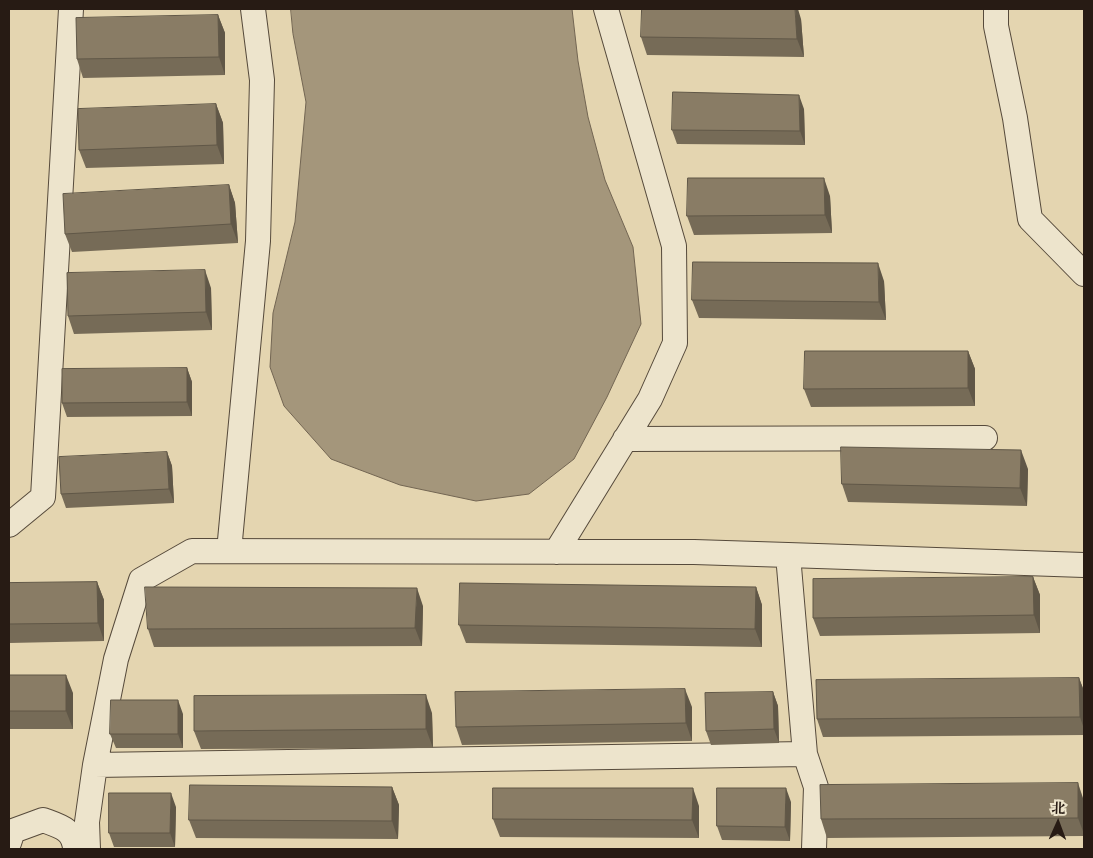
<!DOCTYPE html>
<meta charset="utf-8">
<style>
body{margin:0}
#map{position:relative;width:1093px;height:858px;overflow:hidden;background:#e4d5b0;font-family:"EB Garamond","Noto Serif SC",serif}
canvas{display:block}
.frame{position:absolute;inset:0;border:10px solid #271b14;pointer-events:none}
.north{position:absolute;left:1033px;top:798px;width:50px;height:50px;-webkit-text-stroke:4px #ede4cc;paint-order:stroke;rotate:2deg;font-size:14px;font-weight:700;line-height:20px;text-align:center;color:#271b14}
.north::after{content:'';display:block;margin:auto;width:18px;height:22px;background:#271b14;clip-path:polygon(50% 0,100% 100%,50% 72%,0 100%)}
</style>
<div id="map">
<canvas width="1093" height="858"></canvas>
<div class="frame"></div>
<div class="north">北</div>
</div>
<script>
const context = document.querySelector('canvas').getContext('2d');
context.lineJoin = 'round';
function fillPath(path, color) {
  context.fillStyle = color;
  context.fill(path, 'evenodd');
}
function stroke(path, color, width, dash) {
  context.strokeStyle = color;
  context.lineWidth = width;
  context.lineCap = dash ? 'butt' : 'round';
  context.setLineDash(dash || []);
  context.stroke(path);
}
const water = new Path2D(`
 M291,9H572L578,61L588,117L605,180L633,247L641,324L607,397L574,459L529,494L476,501L400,485L331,459L284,406L270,367L273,313L295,222L306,102L293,34Z`);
const minor = new Path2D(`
 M996,9V26L1015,118L1030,219L1084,274
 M625,439L985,438
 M9,525L43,497L71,9
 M229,551L258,241L262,80L253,9
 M556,552L650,399L675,343L674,246L606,9
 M788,555L1084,565
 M95,765L116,659L141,580L192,551L694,552L788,555L805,754
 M9,843L13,831L43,820C59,826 74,829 75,849
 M88,849L87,822L95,765L805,754L816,787L814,849`);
const wall = new Path2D(`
 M218,15L225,33V75L83,78L77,59Z
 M801,19L804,57L647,55L641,37Z
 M216,104L223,123L224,164L86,168L79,150Z
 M804,109L805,145L677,144L672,130Z
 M229,185L235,203L238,243L72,252L65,234Z
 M830,196L832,233L694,235L687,216Z
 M884,281L886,320L699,318L692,300Z
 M211,288L212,330L74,334L68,316Z
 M968,351L975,369V406L811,407L804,389Z
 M187,368L192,382V416L67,417L62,403Z
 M167,452L172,466L174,503L66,508L61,494Z
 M1028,469L1027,506L848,502L842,484Z
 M1033,577L1040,595V633L820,636L813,618Z
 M97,582L104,600V641L9,643V583Z
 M756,587L762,605V647L466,643L459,625Z
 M423,606L422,646L154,647L148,629Z
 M9,675L73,693V729H9Z
 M1079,678L1084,691V735L823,737L817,719Z
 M773,692L778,706L779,743L711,745L706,731Z
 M692,707V741L462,745L456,727Z
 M432,713L433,748L201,749L194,731Z
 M183,714V748H116L110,734Z
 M392,787L399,805L398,839L196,838L189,820Z
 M1084,801V836L827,838L821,819Z
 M791,802L790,841L722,840L717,826Z
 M699,806V838L500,837L493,819Z
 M176,807L175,847H114L109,833Z`);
const shadedWall = new Path2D(`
 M795,9H798L801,19L804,57L797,39Z
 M218,15L225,33V75L219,57Z
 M799,95L804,109L805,145L800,131Z
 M216,104L223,123L224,164L217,145Z
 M824,178L830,196L832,233L825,215Z
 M229,185L235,203L238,243L231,224Z
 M878,263L884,281L886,320L879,302Z
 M205,270L211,288L212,330L206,312Z
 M968,351L975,369V406L968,388Z
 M187,368L192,382V416L187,402Z
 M1021,450L1028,469L1027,506L1020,488Z
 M167,452L172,466L174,503L169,489Z
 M1033,577L1040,595V633L1034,615Z
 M97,582L104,600V641L98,623Z
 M756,587L762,605V647L755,629Z
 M417,588L423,606L422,646L415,628Z
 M66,675L73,693V729L66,711Z
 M1079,678L1084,691V729L1080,717Z
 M685,689L692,707V741L686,723Z
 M773,692L778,706L779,743L774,729Z
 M426,695L432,713L433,748L426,729Z
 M178,700L183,714V748L178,734Z
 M1078,783L1084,801V834L1078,818Z
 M392,787L399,805L398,839L392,821Z
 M693,788L699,806V838L692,820Z
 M786,788L791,802L790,841L785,827Z
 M171,793L176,807L175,847L170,833Z`);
const building = new Path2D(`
 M642,9H795L797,39L641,37Z
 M218,15L219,57L77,59L76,18Z
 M673,92L799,95L800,131L672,130Z
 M216,104L217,145L79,150L78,109Z
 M688,178H824L825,215L687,216Z
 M229,185L231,224L65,234L63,194Z
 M693,262L878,263L879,302L692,300Z
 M205,270L206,312L68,316L67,273Z
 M805,351H968V388L804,389Z
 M187,368V402L62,403V369Z
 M841,447L1021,450L1020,488L842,484Z
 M167,452L169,489L61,494L59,457Z
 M1033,577L1034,615L813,618V579Z
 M97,582L98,623L9,624V583Z
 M460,583L756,587L755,629L459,625Z
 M145,587L417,588L415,628L148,629Z
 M9,675H66V711H9Z
 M1079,678L1080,717L817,719L816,680Z
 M685,689L686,723L456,727L455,692Z
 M773,692L774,729L706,731L705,693Z
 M426,695V729L194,731V696Z
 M111,700H178V734H110Z
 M1078,783V818L821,819L820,785Z
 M190,785L392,787V821L189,820Z
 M493,788H693L692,820L493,819Z
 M717,788H786L785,827L717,826Z
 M109,793H171L170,833H109Z`);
fillPath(water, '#a4967b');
stroke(water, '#726552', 1);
stroke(minor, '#564a3b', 26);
stroke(minor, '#ede4cc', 24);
fillPath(wall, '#766b57');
fillPath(shadedWall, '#605747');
fillPath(building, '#897c65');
stroke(building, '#605747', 1);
</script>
